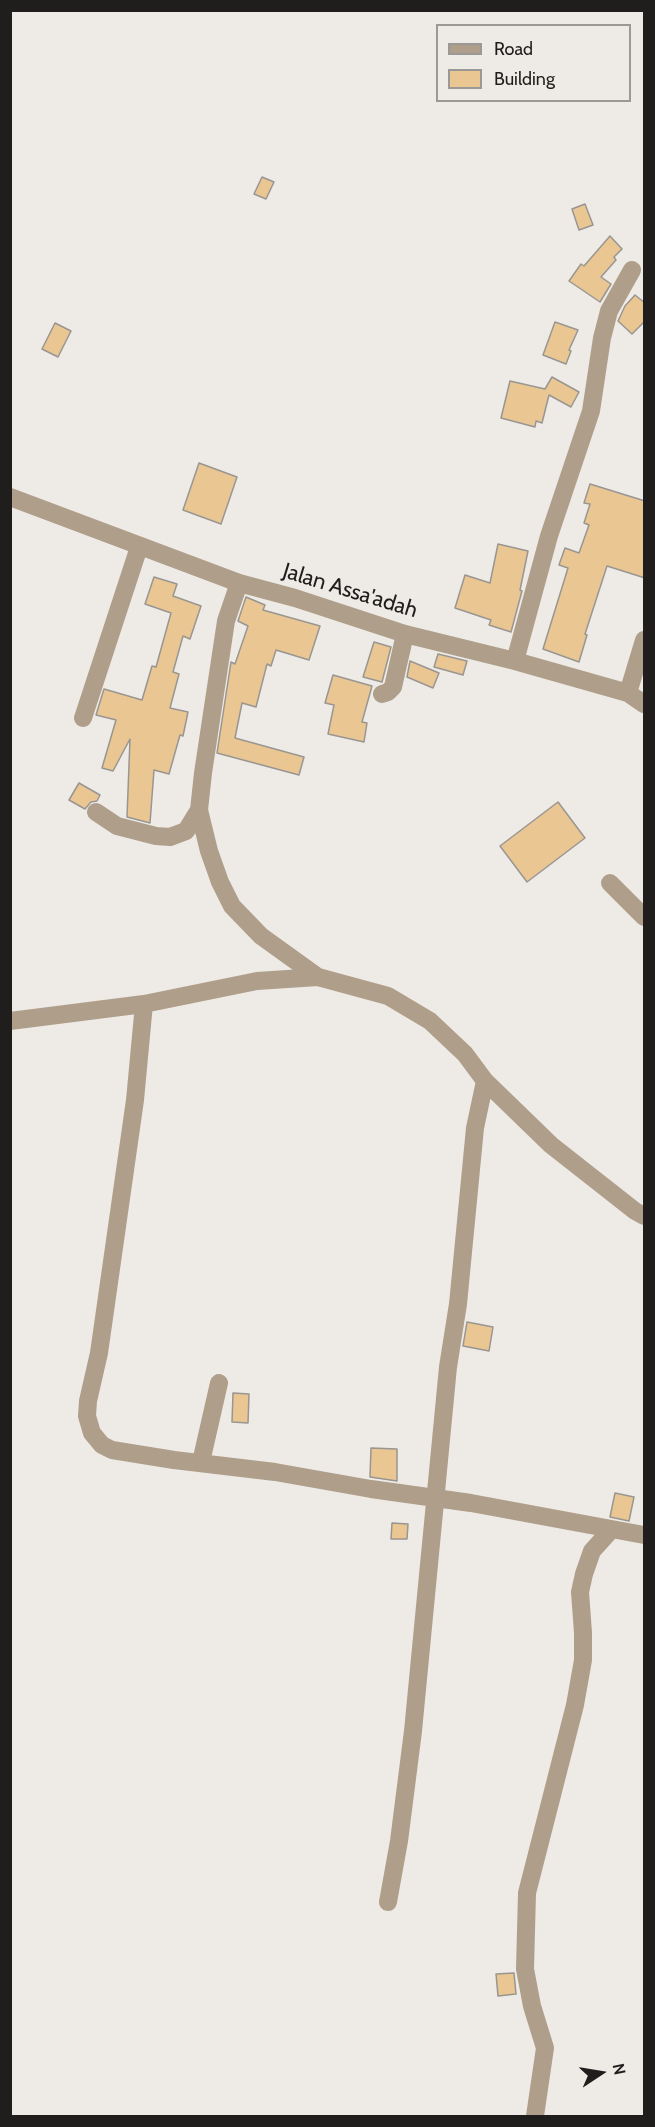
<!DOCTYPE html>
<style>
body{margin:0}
#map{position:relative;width:655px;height:2127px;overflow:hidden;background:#eeebe7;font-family:Cabin,sans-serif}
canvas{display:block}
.frame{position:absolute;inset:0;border:12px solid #1f1e1d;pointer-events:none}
.legend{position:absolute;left:436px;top:24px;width:195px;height:78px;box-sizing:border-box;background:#eeebe7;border:2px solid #9b9996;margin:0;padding:8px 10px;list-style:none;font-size:18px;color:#1f1e1d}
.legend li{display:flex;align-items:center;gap:12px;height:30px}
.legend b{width:30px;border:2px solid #9b9996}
.north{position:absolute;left:571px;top:2043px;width:60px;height:60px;-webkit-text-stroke:4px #eeebe7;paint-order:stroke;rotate:78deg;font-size:16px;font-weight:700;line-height:24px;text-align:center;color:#1f1e1d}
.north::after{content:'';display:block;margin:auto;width:21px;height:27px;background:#1f1e1d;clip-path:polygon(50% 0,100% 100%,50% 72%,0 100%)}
</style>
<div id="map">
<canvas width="655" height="2127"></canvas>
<div class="frame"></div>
<ul class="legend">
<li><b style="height:8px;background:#af9f8a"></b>Road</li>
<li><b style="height:16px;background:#eac693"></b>Building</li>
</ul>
<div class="north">N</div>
</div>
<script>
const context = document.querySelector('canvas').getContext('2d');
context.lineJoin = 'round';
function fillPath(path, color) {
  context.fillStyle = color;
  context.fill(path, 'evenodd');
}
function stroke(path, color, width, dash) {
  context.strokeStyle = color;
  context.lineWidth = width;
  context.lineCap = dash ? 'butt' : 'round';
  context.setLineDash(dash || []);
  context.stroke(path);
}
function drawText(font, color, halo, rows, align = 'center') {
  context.font = font + ' Cabin,sans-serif';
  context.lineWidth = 4.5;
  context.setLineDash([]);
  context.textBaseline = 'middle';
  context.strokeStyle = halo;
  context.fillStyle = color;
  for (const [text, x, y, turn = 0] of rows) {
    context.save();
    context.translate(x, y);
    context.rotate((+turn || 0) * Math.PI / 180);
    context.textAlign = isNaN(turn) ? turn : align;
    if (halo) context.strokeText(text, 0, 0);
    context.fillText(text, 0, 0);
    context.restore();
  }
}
const building = new Path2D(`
 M262,177L274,182L266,199L254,194Z
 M585,204L593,225L579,230L572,209Z
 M610,236L622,249L614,257L616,260L601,277L611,284L600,302L569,281L581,264L584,266Z
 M635,295L645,303V321L632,334L618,321L625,306Z
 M555,322L578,330L569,350L571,351L566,364L543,355Z
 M55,323L71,331L58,357L42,349Z
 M552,377L579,392L571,407L549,395L542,423L536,421L535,427L501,418L510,381L545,389Z
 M199,463L237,477L221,524L183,510Z
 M590,484L645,501V578L607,566L585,634L587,635L579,662L543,649L568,568L559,565L565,548L579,553L589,525L584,523L590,504L584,503Z
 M498,544L528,551L520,590L522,591L511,632L489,625L491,620L455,608L465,575L490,583Z
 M154,577L177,584L173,596L201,606L190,639L183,636L173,672L179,674L170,708L188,712L183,736L180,735L169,774L154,770L150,823L127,817L130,739L113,771L102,768L116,720L96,715L104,689L142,700L152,666L156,667L171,613L145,604Z
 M246,597L265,605L263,610L320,626L309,660L276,650L271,666L267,664L256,707L242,703L235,738L304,757L299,775L217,753L231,662L235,664L248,626L238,621Z
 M374,642L391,647L382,682L363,677Z
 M438,654L467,661L463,675L434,667Z
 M410,661L439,673L433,688L407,677Z
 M333,675L372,686L362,722L367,723L364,742L328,734L334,705L325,703Z
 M79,783L100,795L97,801L91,802L85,809L69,800Z
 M558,802L585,838L527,882L500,846Z
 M467,1322L493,1327L489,1351L463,1346Z
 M233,1393L249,1394L248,1423L232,1422Z
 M371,1448L397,1449V1481L370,1477Z
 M615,1493L634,1497L629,1521L610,1517Z
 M392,1523L408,1524L407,1539H391Z
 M514,1973L516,1994L498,1996L496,1974Z`);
const minor = new Path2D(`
 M10,497L239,583L295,598L405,634L515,661L628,693L644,640
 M515,661L549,536L591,411L602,338L609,311L632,270
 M628,693L644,704
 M382,694L388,692L393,687L405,634
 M83,718L139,547
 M199,810L209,851L220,882L232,906L261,936L318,977L388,996L430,1021L465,1054L485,1081L551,1145L635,1211L644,1216
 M96,812L117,826L156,836L170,837L186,831L199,810L203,773L226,621L239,583
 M610,883L644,917
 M144,1004L135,1100L99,1353L88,1401L87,1416L92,1433L102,1445L112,1450L174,1460L275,1472L371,1489L471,1503L644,1535
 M10,1021L144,1004L257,981L318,977
 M201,1462L219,1383
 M388,1902L399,1841L413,1731L448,1367L458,1304L475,1128L485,1081
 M535,2116L545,2048L532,2006L525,1969L527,1893L575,1705L583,1660V1633L580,1592L584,1574L592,1551L611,1530`);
const streetNames = [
 ["Jalan Assa'adah",350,591,17]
];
fillPath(building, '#eac693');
stroke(building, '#999692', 1.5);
stroke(minor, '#af9f8a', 18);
drawText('22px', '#1f1e1d', '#eeebe7', streetNames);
</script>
